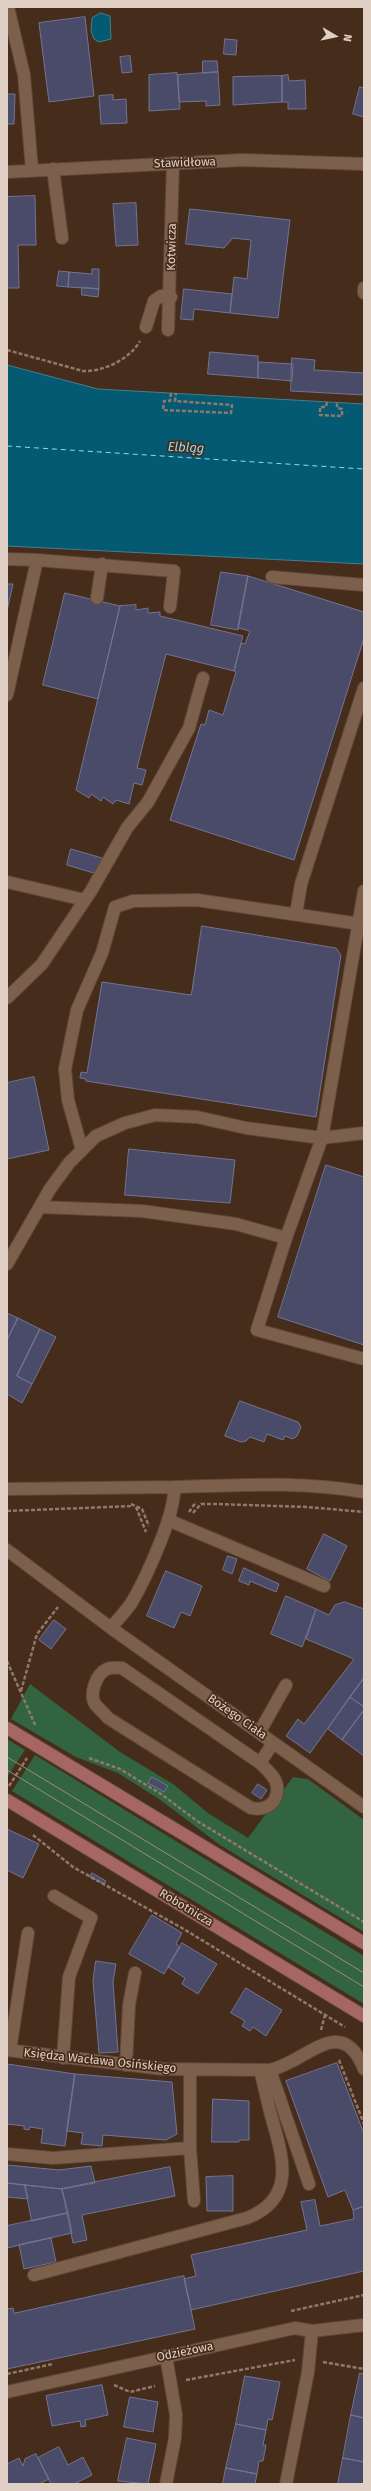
<!DOCTYPE html>
<meta charset="utf-8">
<style>
body{margin:0}
#map{position:relative;width:371px;height:2491px;overflow:hidden;background:#462c1a;font-family:"Fira Sans",sans-serif}
canvas{display:block}
.frame{position:absolute;inset:0;border:8px solid #e0cfc4;pointer-events:none}
.north{position:absolute;left:315px;top:16px;width:40px;height:40px;-webkit-text-stroke:3px #462c1a;paint-order:stroke;rotate:99deg;font-size:11px;font-weight:700;line-height:16px;text-align:center;color:#e0cfc4}
.north::after{content:'';display:block;margin:auto;width:14px;height:18px;background:#e0cfc4;clip-path:polygon(50% 0,100% 100%,50% 72%,0 100%)}
</style>
<div id="map">
<canvas width="371" height="2491"></canvas>
<div class="frame"></div>
<div class="north">N</div>
</div>
<script>
const context = document.querySelector('canvas').getContext('2d');
context.lineJoin = 'round';
function fillPath(path, color) {
  context.fillStyle = color;
  context.fill(path, 'evenodd');
}
function stroke(path, color, width, dash) {
  context.strokeStyle = color;
  context.lineWidth = width;
  context.lineCap = dash ? 'butt' : 'round';
  context.setLineDash(dash || []);
  context.stroke(path);
}
function drawText(font, color, halo, rows, align = 'center') {
  context.font = font + ' "Fira Sans",sans-serif';
  context.lineWidth = 3.5;
  context.setLineDash([]);
  context.textBaseline = 'middle';
  context.strokeStyle = halo;
  context.fillStyle = color;
  for (const [text, x, y, turn = 0] of rows) {
    context.save();
    context.translate(x, y);
    context.rotate((+turn || 0) * Math.PI / 180);
    context.textAlign = isNaN(turn) ? turn : align;
    if (halo) context.strokeText(text, 0, 0);
    context.fillText(text, 0, 0);
    context.restore();
  }
}
const green = new Path2D(`
 M30,1684L120,1752L173,1784L208,1813L248,1838L293,1777L308,1779L364,1820V1932L220,1845L159,1799L118,1773L76,1757L11,1719Z
 M7,1739L25,1750L7,1777Z
 M35,1755L364,1956V2004L12,1791Z`);
const water = new Path2D(`
 M101,13L110,16L111,39L99,42L94,39L91,31L92,18Z
 M7,365L98,389L364,404V564L7,546Z`);
const ferry = new Path2D(`
 M7,446L364,469`);
const building = new Path2D(`
 M85,17L94,96L49,102L39,23Z
 M225,39L237,40L236,55L224,54Z
 M130,56L132,72L122,73L120,57Z
 M203,61H217L218,72L203,73Z
 M218,72L220,105L206,106V101L179,102L178,75Z
 M177,73L180,109L149,111V75Z
 M288,75L289,81L305,80L306,109H288V102H282V76Z
 M282,76V102L233,105V77Z
 M360,87L364,88V117L353,114Z
 M7,94H15L14,124H7Z
 M113,95V100L126,99L127,123L101,124L99,96Z
 M35,196L36,245H18L19,288H7V197Z
 M136,203L138,245L116,246L113,204Z
 M190,209L290,220L278,318L230,313L234,277L247,279L251,240L233,238L224,248L186,244Z
 M92,269H99V289L68,287L69,272L92,274Z
 M59,271L69,272L68,287L57,286Z
 M82,287L99,289L98,297L82,295Z
 M184,289L232,294L230,313L194,309L193,320L181,319Z
 M210,352L258,356V378L208,374Z
 M292,358L315,360L314,370L364,373V395L291,391Z
 M259,362L293,364L292,381L258,378Z
 M221,572L248,576L238,630L211,625Z
 M248,576L364,612V638L294,860L170,820L201,724L205,725L209,710L223,715L236,672L234,671L241,643L245,644L250,631L238,628Z
 M7,584H13L7,611Z
 M65,593L120,606L98,699L43,685Z
 M136,605V610L148,608V613L160,612V616L243,636L234,671L166,654L137,768L146,770L142,785L134,783L129,804L116,800L113,804L103,797L101,801L91,794L89,798L76,790L120,606Z
 M71,849L102,858L97,874L67,865Z
 M202,926L336,948L341,955L316,1117L86,1081V1079L80,1078L81,1072L87,1073L102,982L191,995Z
 M34,1077L49,1150L7,1159V1083Z
 M129,1149L235,1160L230,1203L125,1195Z
 M326,1165L364,1177V1345L278,1317Z
 M7,1313L18,1318L7,1340Z
 M18,1318L40,1329L17,1376L32,1384L22,1403L7,1394V1340Z
 M40,1329L56,1337L32,1384L17,1376Z
 M240,1401L298,1422L301,1427L297,1436L293,1439L285,1436L283,1440L267,1434L264,1442L250,1437L246,1441L241,1442L225,1436Z
 M324,1534L347,1546L330,1581L307,1569Z
 M228,1556L237,1559L232,1574L223,1570Z
 M244,1568L279,1584L276,1592L250,1581L249,1585L239,1581Z
 M166,1571L202,1586L190,1616L181,1612L174,1628L147,1616Z
 M286,1596L316,1609L302,1647L271,1634Z
 M345,1602L364,1609V1678L310,1753L286,1736L298,1719L304,1724L354,1659L306,1639L316,1609L329,1615L335,1605Z
 M54,1620L66,1629L51,1649L39,1640Z
 M364,1678V1707L350,1697Z
 M350,1697L364,1707V1710L342,1740L328,1729Z
 M364,1710V1756L342,1740Z
 M152,1777L168,1786L164,1792L148,1783Z
 M258,1784L267,1790L261,1799L252,1793Z
 M7,1829L39,1844L23,1878L7,1870Z
 M92,1873L106,1881L104,1884L90,1877Z
 M152,1915L182,1933L176,1944L180,1947L164,1974L129,1954Z
 M182,1943L217,1964L198,1994L182,1984L185,1978L168,1967Z
 M96,1961L116,1964L113,1982L118,2052L99,2053L93,1981Z
 M246,1988L282,2010L266,2036L253,2027L250,2031L242,2026L245,2021L231,2013Z
 M337,2063L364,2134V2206L353,2210L345,2190L328,2197L286,2081Z
 M7,2064L75,2074L65,2146L41,2143L43,2129L30,2127L29,2130L24,2129V2126L8,2124L7,2128Z
 M75,2074L172,2082L177,2134L166,2140L103,2135L102,2146L81,2144L83,2133L67,2131Z
 M213,2099L249,2101V2140H239V2142H212Z
 M7,2165L59,2170L91,2166L95,2183L62,2189L7,2183Z
 M170,2167L175,2196L82,2215L87,2240L73,2243L62,2189Z
 M233,2176V2211H207L206,2177Z
 M7,2183L25,2185L28,2199L7,2197Z
 M25,2185L62,2189L68,2213L32,2221Z
 M315,2200L320,2226L354,2219L353,2210L364,2206V2271L191,2310L184,2279L196,2276L191,2255L307,2230L301,2202Z
 M68,2213L72,2233L7,2248V2226Z
 M51,2238L56,2262L24,2269L19,2245Z
 M184,2276L195,2329L7,2369V2309L13,2308L14,2313Z
 M360,2373L364,2374V2418L351,2415Z
 M245,2376L280,2382L272,2420L268,2419L266,2430L236,2424Z
 M102,2385L108,2415L85,2420L86,2426L81,2427L80,2421L52,2426L46,2396Z
 M130,2397L158,2402L153,2432L124,2427Z
 M351,2415L364,2418V2462L343,2458Z
 M236,2424L266,2430L263,2445H266L263,2461H259L257,2474L226,2468Z
 M127,2438L156,2444L148,2484L118,2481Z
 M59,2447L68,2465L83,2457L92,2475L74,2484H51L38,2458Z
 M36,2454L49,2479L39,2484H7V2464L19,2458L23,2466L25,2459Z
 M343,2458L364,2462V2484H338Z
 M226,2468L257,2474L255,2484H223Z`);
const path = new Path2D(`
 M7,350L83,371C103,372 130,359 140,341
 M171,393L170,401H164L163,410L231,413L232,405L175,401L176,393
 M327,402L326,407H320V415L342,416V409L337,408V403
 M131,1504L142,1509L149,1526
 M136,1507L146,1532
 M7,1511L133,1506
 M189,1512L196,1502
 M193,1513L201,1504H216L307,1507L364,1512
 M7,1661L36,1727
 M21,1691L37,1634L58,1607
 M89,1758L120,1769L161,1794L197,1821L364,1922
 M9,1786L27,1758
 M33,1835L73,1867L182,1928L345,2027
 M321,2030L325,2015
 M339,2060L364,2124
 M291,2311L364,2295
 M323,2362L364,2369
 M7,2374L53,2364
 M186,2380L295,2360
 M114,2385L130,2392L155,2386`);
const minor = new Path2D(`
 M8,7L24,75L32,170
 M53,169L62,238
 M7,172L242,160L364,164
 M364,288V293
 M146,327L154,301L161,296L171,297
 M168,330L173,163
 M7,559L37,560L7,695
 M37,560L174,571L170,607
 M272,577L364,585
 M97,598L102,564
 M7,882L85,900
 M364,891L322,1138L286,1238L257,1330L364,1359
 M296,914L301,884L364,688
 M7,998L42,964L91,891L127,828L148,802L189,728L203,678
 M82,1150L68,1100L65,1069L77,1010L102,953L115,907L133,901L197,900L360,924
 M40,1207L142,1211L236,1224L286,1238
 M7,1264L50,1189L69,1163L96,1136L125,1123L155,1115L197,1117L246,1128L322,1138L364,1133
 M7,1489L174,1487
 M168,1520L324,1586
 M7,1550L111,1628L364,1807
 M111,1628C118,1619 126,1611 132,1602C146,1578 176,1513 174,1487C238,1485 301,1481 364,1492
 M259,1733L286,1685
 M260,1763C266,1769 276,1777 277,1786C279,1803 266,1811 251,1808L108,1718C104,1713 99,1709 95,1704C89,1694 96,1674 107,1669C111,1667 117,1668 122,1668L260,1763L273,1743
 M54,1896L91,1918L69,1977L63,2058
 M7,2050L163,2069L270,2070C307,2062 341,2012 364,2069
 M10,2050L28,1933
 M126,2065L129,2005L135,1973
 M190,2070V2148L194,2201
 M270,2070L309,2184
 M7,2154L53,2158L190,2148
 M34,2275L247,2218C298,2198 282,2155 271,2115C267,2100 264,2085 260,2070
 M166,2356L176,2415L175,2438L166,2484
 M7,2392L295,2328L312,2331L364,2325
 M286,2484L308,2372L312,2331`);
const major = new Path2D(`
 M7,1728L364,1943
 M7,1800L364,2016`);
const tram = new Path2D(`
 M7,1757L364,1973
 M7,1770L364,1987`);
const streetNames = [
 ["Stawidłowa",185,163,-2],
 ["Kotwicza",172,247,-89],
 ["Bożego Ciała",237,1717,35],
 ["Robotnicza",186,1908,31],
 ["Księdza Wacława Osińskiego",100,2061,6],
 ["Odzieżowa",185,2352,-12]
];
const waterNames = [
 ["Elbląg",186,448,3]
];
fillPath(green, '#326442');
fillPath(water, '#045a73');
stroke(water, '#467d8b', 1);
stroke(ferry, '#93d8f4', 1, [5, 4]);
fillPath(building, '#4a4b68');
stroke(building, '#737493', 1);
stroke(minor, '#5e4839', 14);
stroke(major, '#5e4839', 14);
stroke(path, '#8f796a', 2.5, [4, 2]);
stroke(minor, '#7d604c', 12);
stroke(major, '#a66764', 12);
stroke(tram, '#9f8a7c', 1);
drawText('12px', '#e0cfc4', '#462c1a', streetNames);
drawText('italic 13px', '#93d8f4', '#462c1a', waterNames);
</script>
